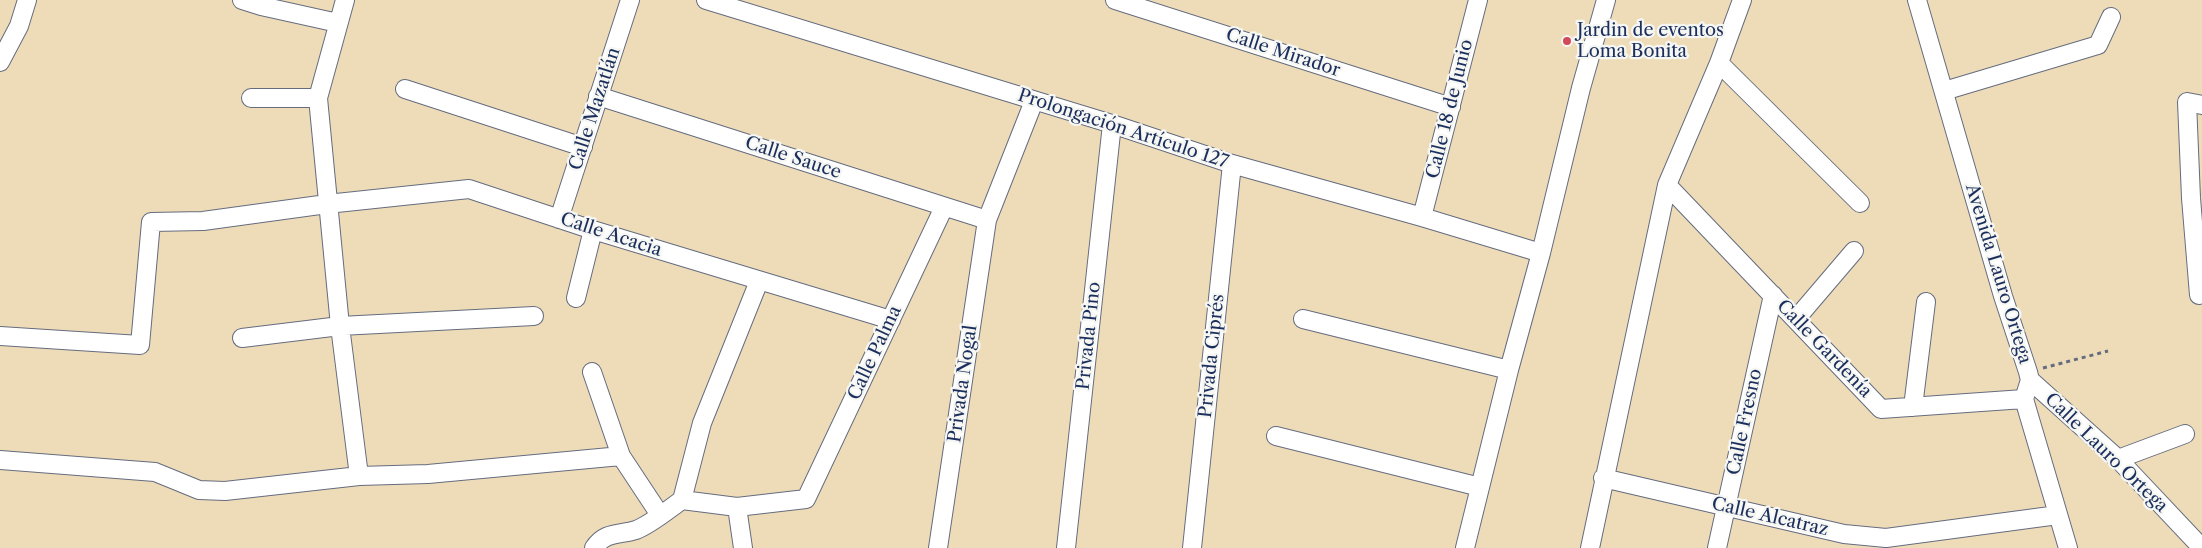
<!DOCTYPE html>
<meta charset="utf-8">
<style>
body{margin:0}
canvas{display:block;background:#eedcb9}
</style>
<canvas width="2202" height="548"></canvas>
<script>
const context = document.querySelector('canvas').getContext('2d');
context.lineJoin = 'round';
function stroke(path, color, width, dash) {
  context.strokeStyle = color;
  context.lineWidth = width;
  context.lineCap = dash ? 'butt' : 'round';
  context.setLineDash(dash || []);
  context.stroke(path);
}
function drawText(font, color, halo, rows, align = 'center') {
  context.font = font + ' "Libre Caslon Text",serif';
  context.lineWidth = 4.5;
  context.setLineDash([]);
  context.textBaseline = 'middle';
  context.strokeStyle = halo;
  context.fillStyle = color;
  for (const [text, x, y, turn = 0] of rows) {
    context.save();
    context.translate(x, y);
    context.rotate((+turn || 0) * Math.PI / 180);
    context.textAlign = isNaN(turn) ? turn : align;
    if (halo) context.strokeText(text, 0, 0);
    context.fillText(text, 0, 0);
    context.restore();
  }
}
const path = new Path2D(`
 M2043,368L2108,351`);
const minor = new Path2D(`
 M242,0L261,6L338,23
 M345,0L318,98L340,326L359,476
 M706,0L1112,124L1232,164L1422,217L1541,253
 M1115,0L1451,107
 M1917,0L2003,296L2028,372L2030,380L2024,399L2068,548
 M0,62L19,26L27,0
 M1719,63L1860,203
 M405,89L583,147
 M1944,91L2098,45L2111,17
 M598,96L987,220
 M251,98H318
 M1667,185L1881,409L2024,399
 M1422,217L1478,0
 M559,219L630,0
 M2199,295L2191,198L2187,102L2202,105
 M576,298L593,230
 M1303,319L1509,370
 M1796,319L1854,251
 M0,336L140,345L151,222L203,221L327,204L469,189L593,230L891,320
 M242,338L340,326L534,316
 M592,372L621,456L660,515
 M2030,380L2118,459L2202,548
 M1913,407L1926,302
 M1276,436L1480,487
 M2118,459L2185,434
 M0,460L155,472L199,490L225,491L359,476L428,474L621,456
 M1603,478L1844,534L1886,538L2058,515
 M682,500L702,423L759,281
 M737,507L743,548
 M594,548C605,531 621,535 636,530C650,525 669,509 682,500L737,507L806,499L944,207
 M938,548L987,220L1034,101
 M1066,548L1112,124
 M1192,548L1232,164
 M1465,548L1509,370L1541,253L1581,88L1606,0
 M1590,548L1667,185L1719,63L1742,0
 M1717,548L1773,295`);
const markers = [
 [1567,41,5,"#d1495b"]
];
const poiNames = [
 ["Jardin de eventos",1577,31],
 ["Loma Bonita",1577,52]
];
const streetNames = [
 ["Calle Mirador",1283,53,18],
 ["Calle Mazatlán",595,109,-72],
 ["Calle 18 de Junio",1450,109,-76],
 ["Prolongación Artículo 127",1123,129,18],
 ["Calle Sauce",793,158,18],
 ["Calle Acacia",611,235,18],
 ["Avenida Lauro Ortega",1998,274,73],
 ["Privada Pino",1089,336,-84],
 ["Calle Gardenía",1824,349,46],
 ["Calle Palma",875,353,-65],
 ["Privada Ciprés",1212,356,-84],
 ["Privada Nogal",963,384,-82],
 ["Calle Fresno",1745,422,-78],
 ["Calle Lauro Ortega",2106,453,44],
 ["Calle Alcatraz",1770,517,13]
];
stroke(minor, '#656c7e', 20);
stroke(path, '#656c7e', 3, [4, 4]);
stroke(minor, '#fff', 18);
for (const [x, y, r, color] of markers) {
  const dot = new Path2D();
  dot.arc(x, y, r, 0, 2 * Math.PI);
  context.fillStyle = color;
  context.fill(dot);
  stroke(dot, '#f6f6f2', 2);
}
drawText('18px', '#1b2f5e', '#f6f6f2', poiNames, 'left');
drawText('18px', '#1b2f5e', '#f6f6f2', streetNames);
</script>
